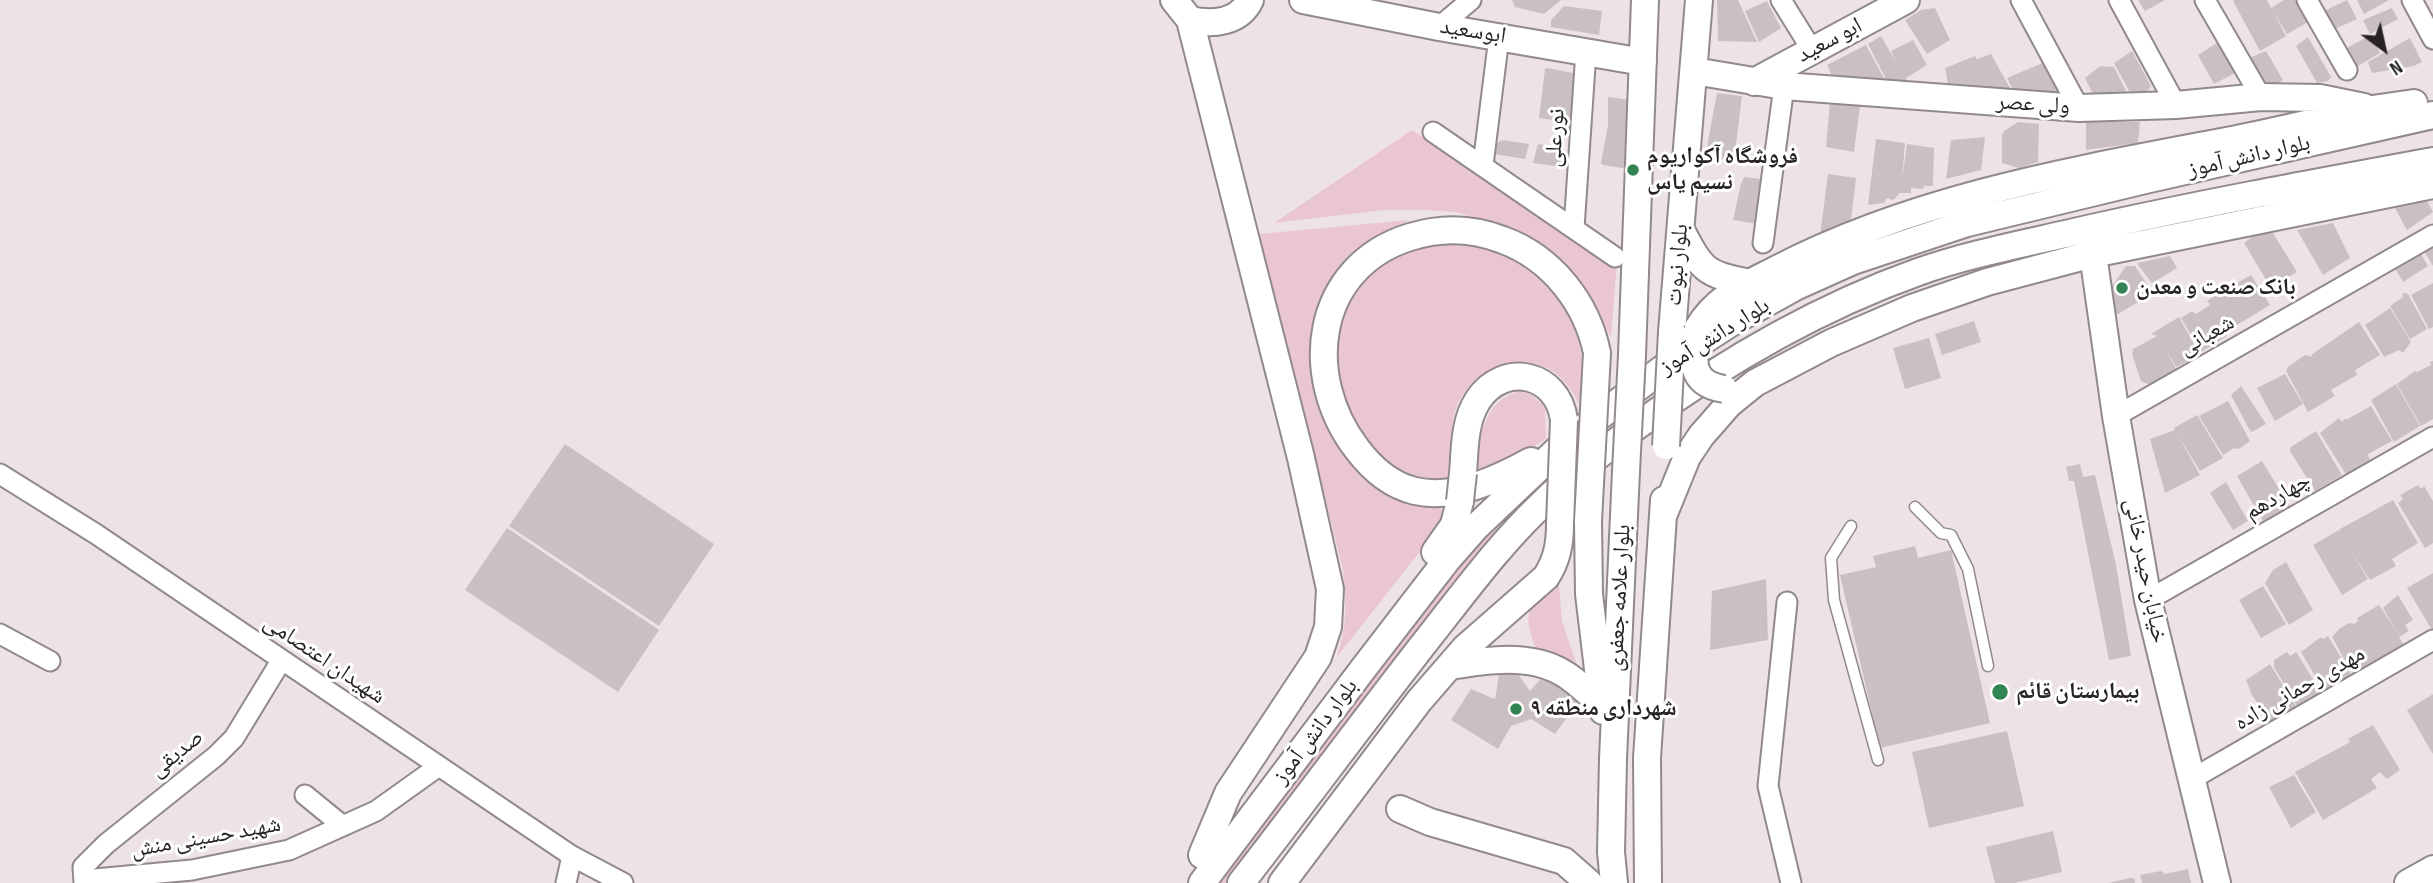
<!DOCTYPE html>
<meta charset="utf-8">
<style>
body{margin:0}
#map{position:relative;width:2433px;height:883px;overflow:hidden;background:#ede3e6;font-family:"Sofia Sans Condensed",sans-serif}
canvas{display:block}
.north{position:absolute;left:2349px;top:14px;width:70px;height:70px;-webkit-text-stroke:5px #fff;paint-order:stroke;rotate:147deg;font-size:19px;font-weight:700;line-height:28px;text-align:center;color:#272325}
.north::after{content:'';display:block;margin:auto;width:24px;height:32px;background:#272325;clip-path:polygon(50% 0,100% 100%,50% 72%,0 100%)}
</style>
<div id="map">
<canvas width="2433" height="883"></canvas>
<div class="north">N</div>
</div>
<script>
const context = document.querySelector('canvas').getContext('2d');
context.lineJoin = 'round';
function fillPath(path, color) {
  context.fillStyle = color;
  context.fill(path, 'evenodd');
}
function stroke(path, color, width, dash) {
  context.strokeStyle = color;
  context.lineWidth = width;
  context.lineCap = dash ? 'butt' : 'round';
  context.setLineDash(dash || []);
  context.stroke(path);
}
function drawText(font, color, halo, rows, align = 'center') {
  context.font = font + ' "Sofia Sans Condensed","Noto Naskh Arabic",sans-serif';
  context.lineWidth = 6;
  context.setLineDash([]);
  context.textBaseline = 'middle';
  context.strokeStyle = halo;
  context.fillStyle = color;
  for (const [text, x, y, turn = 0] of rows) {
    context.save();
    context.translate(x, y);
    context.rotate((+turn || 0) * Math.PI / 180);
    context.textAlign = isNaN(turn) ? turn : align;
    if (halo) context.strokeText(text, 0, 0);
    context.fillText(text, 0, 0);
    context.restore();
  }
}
const green = new Path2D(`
 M1412,130L1617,263L1611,337L1594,308L1489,222L1456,212L1423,210H1384L1274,223Z
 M1409,220C1377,237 1347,255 1327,287C1288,346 1320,450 1377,488C1395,499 1418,501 1439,505L1443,513L1441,525L1337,657C1347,624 1347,604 1343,570L1259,234Z
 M1442,242L1484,245L1506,252L1547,280L1570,313L1577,335L1584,370L1579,404C1562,369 1534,352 1495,370C1480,376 1467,386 1459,401C1449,420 1450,460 1447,482C1434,483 1418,482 1406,476C1366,458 1330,382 1336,339C1340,317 1350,293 1366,277C1387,255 1412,249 1442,242Z
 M1520,391L1532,395L1545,407L1546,439L1526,451L1474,472C1481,439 1481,401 1520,391Z
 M1530,490L1535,499L1500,534L1422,623L1291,804L1230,883H1219C1319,749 1411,608 1530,490Z
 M1558,573L1562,621L1578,668L1537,652C1520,610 1529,605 1558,573Z`);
const building = new Path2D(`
 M1512,0H1561L1544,14L1515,7Z
 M1717,0H1738L1757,42L1718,41Z
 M2138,0H2165L2145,11Z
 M2235,0H2267L2271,8L2284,0H2299L2310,21L2287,34L2273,11L2286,36L2260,51L2233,1Z
 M2347,0L2357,19L2335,29L2324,11Z
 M2357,0H2389L2364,14Z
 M1767,1L1781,28L1759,42L1745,11Z
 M1564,6L1602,11L1599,35L1551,27V20Z
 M1935,8L1950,40L1927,54L1905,20L1921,10Z
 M2392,8L2398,19L2370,34L2363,20Z
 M2371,35L2380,53L2353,69L2343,50Z
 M1881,36L1896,62L1891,51L1913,40L1927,65L1906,78L1908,83L1890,87L1868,44Z
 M2308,37L2331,77L2328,81L2317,83L2296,46Z
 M2410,38L2422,62L2414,66L2372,73L2368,62Z
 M2220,41L2239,71L2214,84L2198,55Z
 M1866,45L1887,84L1834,80L1827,65Z
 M2132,51L2151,86L2145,94L2134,100L2114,63Z
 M2266,51L2283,80L2276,84L2263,82L2249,58Z
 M1991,54L2015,97L1949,90L1945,68L1975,56L1977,59Z
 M2045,62L2061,95L2017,97L2007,78Z
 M2100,66L2114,67L2128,95L2095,98L2085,78Z
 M1548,68L1583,75L1576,132L1562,129L1559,121L1539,118L1545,69Z
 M1717,93L1742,96L1734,160L1705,157Z
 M1608,97L1639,101L1636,170L1603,165L1601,163L1608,125Z
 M1830,103L1860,106L1854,152L1826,147Z
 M2018,122L2039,124L2038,162L2019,168L2002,163V135L2004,131Z
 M2086,122H2140L2138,143L2086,150Z
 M1985,137L1981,170L1946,179L1951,140Z
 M1876,139L1905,143L1902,180L1907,144L1934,148L1933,186H1924L1923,189L1911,188V193H1900L1893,200L1887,198L1884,203L1868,205Z
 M1502,140L1529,144L1525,159L1494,154L1496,144Z
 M1538,144L1564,148L1563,167L1533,163Z
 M1828,174L1856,178L1851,220L1820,236Z
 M1744,177L1770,180L1764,225L1733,220L1741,184Z
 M2427,201L2433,212L2407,230L2395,208Z
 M2333,223L2350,258L2323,275L2297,230Z
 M2273,233L2297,272L2271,288L2244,243L2254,235Z
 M2433,239V266L2421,246Z
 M2417,247L2428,266L2403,282L2392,263Z
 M2170,256L2177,268L2152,283L2138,265V263Z
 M2126,266H2135L2153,293L2113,317L2104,298Z
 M2251,275L2270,305L2235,326V329L2230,332L2225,330L2227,336L2201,352L2181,318L2192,311L2196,314L2210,305L2207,301L2223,290L2227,293L2225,290Z
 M2433,283V327L2429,329L2411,295Z
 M2405,293L2408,294L2427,329L2410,339L2390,306L2403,297L2402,294Z
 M2390,308L2411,342L2403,353L2399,350L2384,357L2365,325Z
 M2179,317L2200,355L2176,367L2164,347L2177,371L2156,384L2150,385L2141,381L2132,354L2133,349L2157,336L2151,334Z
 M1974,321L1981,342L1942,355L1935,334Z
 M2359,322L2380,355L2355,370L2357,375L2331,390L2335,396L2308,412L2286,371L2289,366L2305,355L2312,357L2311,355Z
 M1929,338L1941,378L1905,389L1893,348Z
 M2433,361V419L2421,426L2397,384L2415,371L2417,372L2431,365L2430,362Z
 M2285,374L2303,404L2275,421L2257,388Z
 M2396,384L2420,426L2394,442L2371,400Z
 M2241,386L2266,424L2252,432L2249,429L2231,395Z
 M2228,401L2250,441L2239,449L2234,448L2223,455L2199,416Z
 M2371,406L2392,441L2368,454L2370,461L2349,475L2345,473L2320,433L2339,418L2342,422L2345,418L2346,420Z
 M2197,415L2223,458L2200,471L2177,434L2200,475L2165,493L2150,439L2175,430L2174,428Z
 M2316,431L2342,475L2315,491L2290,451L2291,447Z
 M565,444L714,544L659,626L509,526Z
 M2262,461L2290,507L2264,523L2237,476Z
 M2080,464L2083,477L2095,475L2116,565L2131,656L2109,660L2074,481H2069L2066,467Z
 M2226,482L2248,521L2233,530L2210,493Z
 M2418,485L2421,489L2424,486L2433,501V543L2425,548L2398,503L2403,499L2400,495Z
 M2393,500L2418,543L2392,559L2396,566L2370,580L2351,551L2368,579L2342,595L2313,545L2339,530L2340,532V529Z
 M507,528L659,630L618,692L465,590Z
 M1915,546L1918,558L1951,550L1990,723L1880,748L1840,575L1876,567L1873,556Z
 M2286,562L2313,610L2289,625L2265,583L2273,570Z
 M2433,573V632L2407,588Z
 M1766,579L1768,640L1710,650L1712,591Z
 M2263,586L2286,624L2261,638L2239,600Z
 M2398,595L2413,620L2405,625L2409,631L2399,637L2405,647L2357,682L2332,637L2339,629L2349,623L2354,624L2358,621L2357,618L2379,605L2397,632L2383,608Z
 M2328,636L2354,679L2325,693L2301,652L2321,637L2323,639Z
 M2287,652L2290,656L2296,652L2321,692L2297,706L2274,667V660Z
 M2270,664L2300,713L2274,729L2252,695L2246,680Z
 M1516,671L1530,691L1547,672L1582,697L1555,734L1531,719L1511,726L1498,749L1451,720L1471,689L1495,699L1499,675Z
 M2433,694V754L2407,710Z
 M2373,725L2400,770L2387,779L2380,772L2371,779L2377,788L2323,820L2295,772L2350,742L2348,739Z
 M2007,731L2024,806L1929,828L1912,752Z
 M2294,775L2316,812L2291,828L2269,787Z
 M2053,831L2062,872L2015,883H1995L1986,847Z
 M2188,869L2191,883H2142L2140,875L2161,871L2165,874Z
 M2130,878H2134L2135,883H2108Z`);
const lane = new Path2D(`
 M1915,507L1941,533L1951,535L1968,569L1988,666
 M1851,526L1831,558L1834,600L1878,760`);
const street = new Path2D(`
 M1781,0L1812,50
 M2021,0L2079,108
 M2119,0L2176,105
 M2205,0L2261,97
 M2307,0L2347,70
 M2412,0L2433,39
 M1439,27L1471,0
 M1433,132L1615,257
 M1483,165L1499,37
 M1574,228L1586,51
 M1763,243L1784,86
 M2116,416L2433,235
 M0,474L96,534L572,856L623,883
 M2148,600L2433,437
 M1787,602L1768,786L1791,883
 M0,634L50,661
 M2192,779L2433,640
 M305,795L343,826
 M84,880L192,870L289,850L376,811L439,766
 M84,883L83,867L106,844L216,756L234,738L281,661
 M566,883L572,856`);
const secondary = new Path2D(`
 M1174,0L1190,20C1212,25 1239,23 1250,0
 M1303,0L1439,27L1643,62
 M1190,20L1301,458L1330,589L1328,627L1318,657L1228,793L1202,855
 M1694,71L1784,86L2079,108L2176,105L2261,97L2320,98L2364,107
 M1754,82L1906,0
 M1681,230C1702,270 1704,274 1750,283
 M2093,254L2116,416L2148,600L2217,883
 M1698,328C1716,297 1746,285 1777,269C1920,195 2081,169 2237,139C2282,130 2327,119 2372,109L2414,103
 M1672,332L1699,0
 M1632,355L1645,0
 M1531,461C1498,479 1454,500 1415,491C1390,485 1372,469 1357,449C1301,376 1314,267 1410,237C1442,227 1473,228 1503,240C1552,258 1587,303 1597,353
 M1463,473C1465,449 1464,421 1478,400C1504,361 1558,373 1564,420
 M1663,516L1687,457L1701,436L1729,404L1755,383L1831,343L1912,308L1987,282L2093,254L2433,185
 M1588,521L1589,594L1603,711
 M1435,552L1454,525L1460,501
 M1450,666C1486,660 1530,653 1563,673C1577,681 1589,694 1601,704
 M1400,809L1430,822L1564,861L1589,883
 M1202,883L1363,669L1447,560L1477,526L1569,439L1681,355L1737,319L1795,287L1853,261L1967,223L2145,180L2433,115
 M1241,883C1307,798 1370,712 1437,627C1470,585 1502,542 1541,505C1570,476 1604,451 1637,426C1724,362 1817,308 1918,272C1969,254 2022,244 2074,232C2193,205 2313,183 2433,161
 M1282,883L1419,701L1465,648L1546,577C1557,560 1560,544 1560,524
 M1614,883L1611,852L1613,759L1626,471
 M1648,883L1647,758L1664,500
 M2408,883L2433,869`);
const secondaryBridge = new Path2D(`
 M1698,328C1693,357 1687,383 1724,389
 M1666,446L1672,332
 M1626,471L1632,355
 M1460,501L1463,473
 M1588,521L1597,353
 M1560,524L1564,420`);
const markers = [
 [1633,170,7,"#328455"],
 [2122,288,7,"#328455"],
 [2000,692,9,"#328455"],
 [1516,709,7,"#328455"]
];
const streetNames = [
 ["ابوسعید",1473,32,9],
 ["ابو سعید",1830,41,-28],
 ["ولی عصر",2033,105,4],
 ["نورعلی",1556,138,-86],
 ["بلوار دانش آموز",2249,157,-13],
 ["بلوار نبوت",1678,265,-85],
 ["شعبانی",2207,336,-30],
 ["بلوار دانش آموز",1715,337,-32],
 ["چهاردهم",2278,497,-30],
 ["خیابان حیدر خانی",2145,571,79],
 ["بلوار علامه جعفری",1620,598,-87],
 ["شهیدان اعتصامی",324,660,34],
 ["مهدی رحمانی زاده",2300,689,-30],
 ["بلوار دانش آموز",1316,732,-53],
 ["صدیقی",177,754,-39],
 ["شهید حسینی منش",206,838,-10]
];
const poiNames = [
 ["فروشگاه آکواریوم",1647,157],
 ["نسیم یاس",1647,183],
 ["بانک صنعت و معدن",2136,288],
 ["بیمارستان قائم",2016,692],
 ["شهرداری منطقه ۹",1530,709]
];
fillPath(green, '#eac6d2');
fillPath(building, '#cac0c4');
stroke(lane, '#92898c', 13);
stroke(street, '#92898c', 23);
stroke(secondary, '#92898c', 30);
stroke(lane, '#fff', 10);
stroke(street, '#fff', 19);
stroke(secondary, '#fff', 26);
stroke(secondaryBridge, '#92898c', 30, []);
stroke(secondaryBridge, '#fff', 26);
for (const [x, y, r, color] of markers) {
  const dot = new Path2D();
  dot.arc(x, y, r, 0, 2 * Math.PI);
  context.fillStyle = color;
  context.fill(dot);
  stroke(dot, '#fff', 2.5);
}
drawText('23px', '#272325', '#fff', streetNames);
drawText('bold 23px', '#272325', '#fff', poiNames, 'left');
</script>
